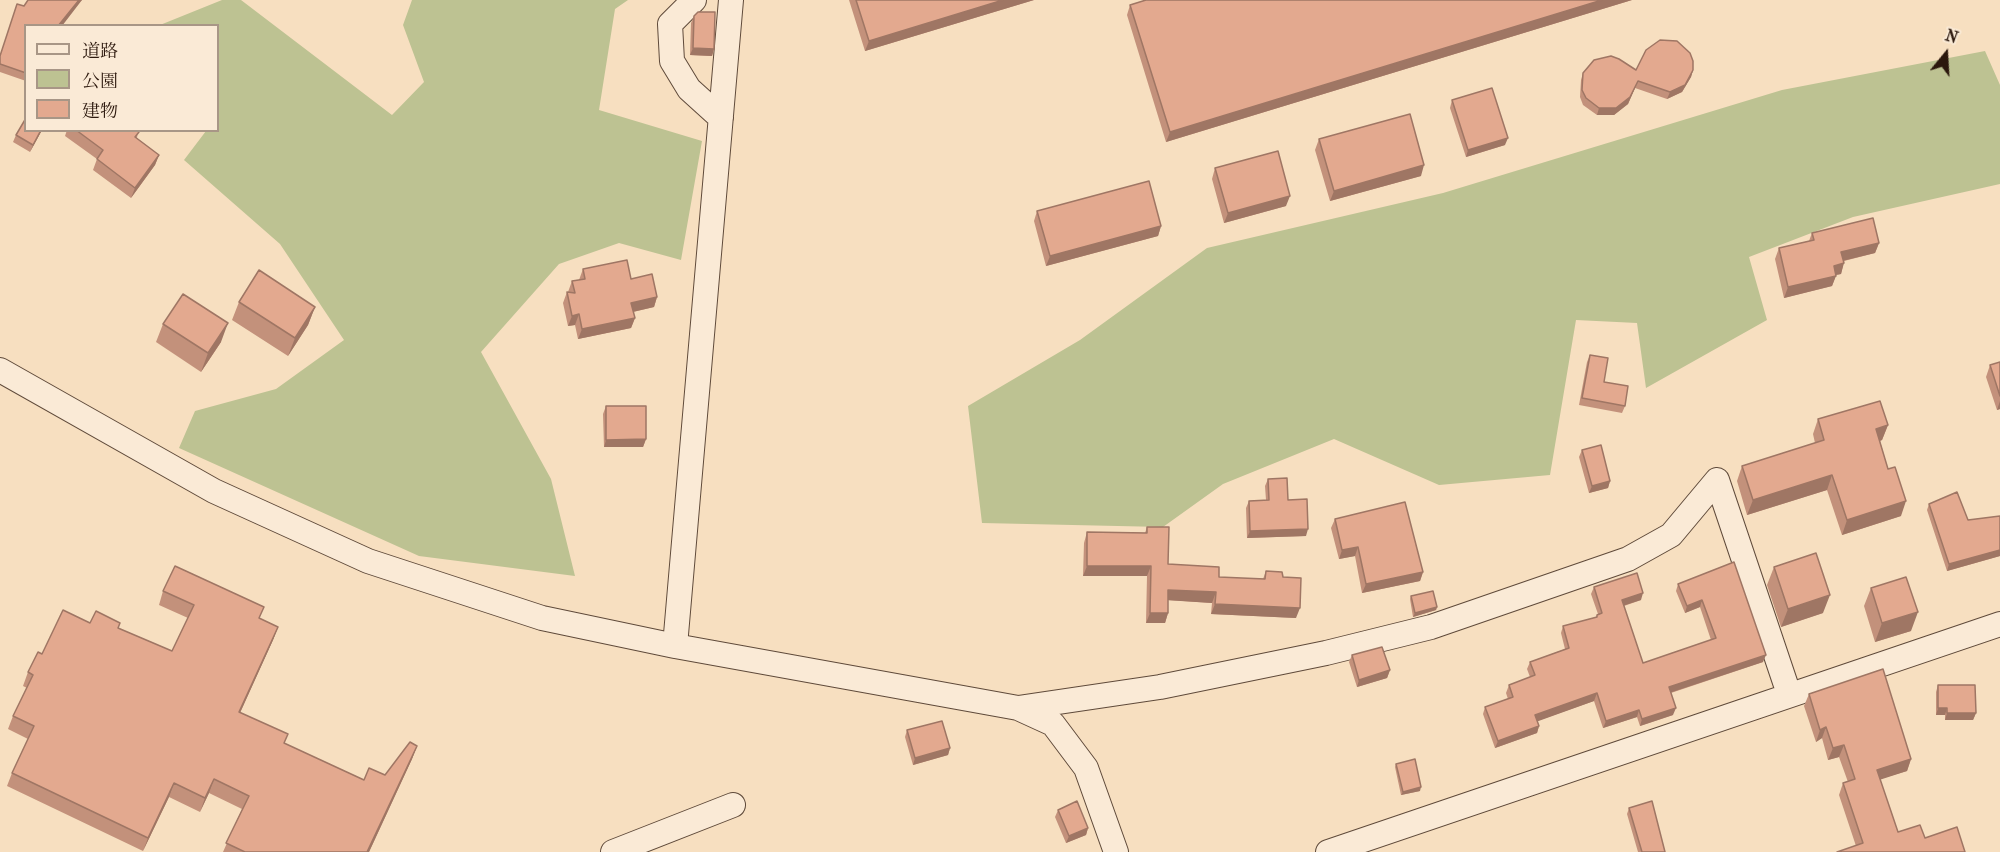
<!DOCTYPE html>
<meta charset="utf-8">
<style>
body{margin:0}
#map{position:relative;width:2000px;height:852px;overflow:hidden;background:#f7dfc0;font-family:"IM FELL French Canon","Noto Serif JP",serif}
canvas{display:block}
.legend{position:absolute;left:24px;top:24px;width:195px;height:108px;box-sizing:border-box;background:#faead6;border:2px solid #a89686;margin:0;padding:8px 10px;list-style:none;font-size:18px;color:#2c180d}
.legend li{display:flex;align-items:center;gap:12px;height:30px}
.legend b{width:30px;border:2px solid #a89686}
.north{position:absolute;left:1916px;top:24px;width:60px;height:60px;-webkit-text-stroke:4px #faead6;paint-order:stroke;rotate:18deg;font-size:16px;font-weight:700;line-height:24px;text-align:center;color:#2c180d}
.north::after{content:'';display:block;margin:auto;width:21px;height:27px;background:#2c180d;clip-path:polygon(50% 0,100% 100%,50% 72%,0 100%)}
</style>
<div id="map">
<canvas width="2000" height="852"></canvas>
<ul class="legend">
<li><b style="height:8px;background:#faead6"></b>道路</li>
<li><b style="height:16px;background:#bdc292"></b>公園</li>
<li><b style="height:16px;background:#e3a98f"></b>建物</li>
</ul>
<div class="north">N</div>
</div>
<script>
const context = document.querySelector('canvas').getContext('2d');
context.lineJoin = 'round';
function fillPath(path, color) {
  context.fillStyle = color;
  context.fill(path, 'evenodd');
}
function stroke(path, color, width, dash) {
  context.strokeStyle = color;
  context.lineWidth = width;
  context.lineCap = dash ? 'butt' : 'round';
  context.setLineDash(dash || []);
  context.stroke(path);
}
const green = new Path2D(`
 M222,0H241L392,115L424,82L403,25L412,0H628L615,9L599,110L702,141L681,260L619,243L559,264L481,352L551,479L575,576L419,556L179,448L195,411L276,389L344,340L280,244L184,160L206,131L218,130V26L160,25Z
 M1985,51L2000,85V184L1853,217L1749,257L1767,320L1646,388L1637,323L1576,320L1550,475L1439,485L1334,439L1223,484L1163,527L982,523L968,406L1080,340L1207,248L1443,193L1782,90Z`);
const minor = new Path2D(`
 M694,0L670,24L672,61L689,89L721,118
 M0,370L214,491L368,561L542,618L675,646L1018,708L1053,724L1086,768L1116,852
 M675,646L731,0
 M1018,708L1160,687L1326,653L1431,627L1628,559L1671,535L1717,480L1789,694
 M613,852L733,805
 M1328,852L2000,624`);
const wall = new Path2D(`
 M28,0H82L81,1L26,26V81L0,72V55L24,6Z
 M849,0H1034L865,51Z
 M1632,0L1166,142L1127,15L1130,5Z
 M694,16L714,49L712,56L690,55L691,23Z
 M1636,70H1693L1691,77L1682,92L1667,99L1635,88L1628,104L1614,115H1597L1583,105L1580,97L1581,80L1583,73Z
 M1452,100L1505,145L1466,157L1450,108Z
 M26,130H42L30,152L13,142L16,135Z
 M67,130H138L137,138L159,155L155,165L131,198L93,170L97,159L65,136Z
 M1319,139L1421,176L1330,201L1315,150Z
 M1215,168L1286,206L1224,223L1212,179Z
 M1037,211L1161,226L1158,236L1046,266L1034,221Z
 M1812,233L1879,243L1875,253L1844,261L1841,274L1836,275L1832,286L1784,298L1775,259L1779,248L1809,241Z
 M583,269L631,279L657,297L654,307L633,312L635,318L631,328L578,339L575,325L568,326L563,303L567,292H568L572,281L579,280Z
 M239,302L315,307L308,325L288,356L232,320Z
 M163,324L221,342L201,372L156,342Z
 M1590,355L1604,382L1625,406L1622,413L1579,405L1587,362Z
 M2000,362V409L1997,410L1986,377L1990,365Z
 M606,406L646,439L643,447H604L603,414Z
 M1818,419L1888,425L1882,440L1880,441L1901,516L1842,535L1827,490L1747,515L1737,481L1742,466L1815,443L1813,434Z
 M1582,450L1610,481L1608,488L1589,493L1579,457Z
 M1268,479L1288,500L1306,536L1247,538L1246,508L1249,501L1266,500L1265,486Z
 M1929,504L1968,520L2000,516V556L1947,571L1927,510Z
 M1335,519L1423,572L1420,581L1362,593L1355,556L1339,559L1331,528Z
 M1147,527L1168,564L1219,577L1263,579L1266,571L1283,577L1296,618L1211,614L1212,603L1168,600V613L1165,623H1146L1147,576H1083L1084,543L1087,532L1145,533Z
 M1734,562L1763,662L1671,693L1673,715L1640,726L1637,717L1603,728L1594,701L1537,721L1539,726L1537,733L1495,748L1483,714L1485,707L1508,699L1506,693L1509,685L1530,677L1527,669L1530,662L1565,649L1561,633L1563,626L1595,618L1598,614L1591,594L1594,587L1641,600L1624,606L1643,663L1711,640L1700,607L1685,613L1676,591L1678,584Z
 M1774,567L1823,613L1781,627L1767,585Z
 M1871,588L1911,631L1875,642L1864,606Z
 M163,591L259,618L278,627L273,640L240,713L285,744L364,780L385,775L417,746L412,759L369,852H223L242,809L209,793L200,812L169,797L143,851L7,786L12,773L28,739L8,729L13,716L27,688L23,686L28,672L42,654L90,623L118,628L172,651L188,618L159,605Z
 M1411,596L1437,607L1436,610L1413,617L1410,599Z
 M1352,655L1390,670L1387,678L1357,687L1349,662Z
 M1938,685L1976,713L1973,720H1945V715H1936V692Z
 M1809,694L1911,759L1907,771L1880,779L1898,832L1925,838L1965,852L1856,846L1839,795L1843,783L1848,782L1839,757L1828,760L1822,738L1816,742L1804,706Z
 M907,730L950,748L948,755L913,765L905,737Z
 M1396,764L1420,791L1401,795L1395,767Z
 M1629,808L1665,852H1638L1627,814Z
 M1058,810L1088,828L1086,835L1066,843L1055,817Z`);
const shadedWall = new Path2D(`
 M79,0H82L62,26H58Z
 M1003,0H1034L865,51L869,41Z
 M1602,0H1632L1166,142L1170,132Z
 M693,48L714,49L712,56L690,55Z
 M1693,70L1691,77L1682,92L1667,99L1670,92Z
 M1638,81L1628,104L1614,115H1597L1599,108Z
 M41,130H42L30,152L33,145Z
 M1508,138L1505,145L1466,157L1468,150Z
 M159,155L155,165L131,198L135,188Z
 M1424,165L1421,176L1330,201L1334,191Z
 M1290,196L1286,206L1224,223L1228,213Z
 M1161,226L1158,236L1046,266L1050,256Z
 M1879,243L1875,253L1838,262L1841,252Z
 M1844,263L1841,274L1830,276L1834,266Z
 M1836,276L1832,286L1784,298L1788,287Z
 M657,297L654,307L628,313L631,303Z
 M315,307L308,325L288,356L295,338Z
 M579,314L575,325L568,326L572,316Z
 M635,318L631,328L578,339L582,329Z
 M228,323L221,342L201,372L208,353Z
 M2000,401V409L1997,410Z
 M1888,425L1882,440L1871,444L1876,429Z
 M646,439L643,447H604L606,440Z
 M1832,475L1827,490L1747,515L1753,500Z
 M1610,481L1608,488L1589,493L1592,486Z
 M1906,501L1901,516L1842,535L1847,520Z
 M1308,529L1306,536L1247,538L1250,531Z
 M1358,547L1355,556L1339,559L1342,550Z
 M2000,550V556L1947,571L1949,564Z
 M1087,566H1151L1147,576H1083Z
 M1423,572L1420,581L1362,593L1366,584Z
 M1168,590L1216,592L1212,603L1165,600Z
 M1643,593L1641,600L1619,607L1622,600Z
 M1830,595L1823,613L1781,627L1788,609Z
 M1702,600L1700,607L1685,613L1687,606Z
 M1215,604L1300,608L1296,618L1211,614Z
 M1437,607L1436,610L1413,617L1415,613Z
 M1918,612L1911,631L1875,642L1882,623Z
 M1150,613H1168L1165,623H1146Z
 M278,627L273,640L234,726L239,712Z
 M1766,655L1763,662L1666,694L1669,687Z
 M1390,670L1387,678L1357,687L1359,680Z
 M1597,693L1594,701L1533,723L1535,715Z
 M1676,708L1673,715L1640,726L1642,719Z
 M1938,708H1947L1945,715H1936Z
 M1639,710L1637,717L1603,728L1606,721Z
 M1947,713H1976L1973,720H1945Z
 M1539,726L1537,733L1495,748L1498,741Z
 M1826,727L1822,738L1816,742L1820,730Z
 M1844,745L1839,757L1828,760L1833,748Z
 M417,746L412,759L369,852H367Z
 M950,748L948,755L913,765L915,758Z
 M1911,759L1907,771L1873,782L1877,770Z
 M214,779L209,793L200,812L205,798Z
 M174,783L169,797L143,851L148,838Z
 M1421,787L1420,791L1401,795L1403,792Z
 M1088,828L1086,835L1066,843L1069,836Z`);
const building = new Path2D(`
 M28,0H79L58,26H26V73L0,64V56L17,4L24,6Z
 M856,0H1003L869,41Z
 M1146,0H1602L1170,132L1130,5Z
 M698,12H715L714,49L693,48L694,16Z
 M1660,40L1677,41L1690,53L1693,61V70L1685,85L1670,92L1638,81L1630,97L1616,108H1599L1586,98L1582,90L1583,73L1594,60L1611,56L1619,59L1636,70L1646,50Z
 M1492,88L1508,138L1468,150L1452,100Z
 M1410,114L1424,165L1334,191L1319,139Z
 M26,118V130H41L33,145L16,135Z
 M76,130H138L139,132L135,137L159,155L135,188L97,159L103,150Z
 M1278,151L1290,196L1228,213L1215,168Z
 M1149,181L1161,226L1050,256L1037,211Z
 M1873,218L1879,243L1841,252L1844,263L1834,266L1836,276L1788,287L1779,248L1814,240L1812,233Z
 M627,260L631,279L652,274L657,297L631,303L635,318L582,329L579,314L572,316L567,292L575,293L572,281L585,279L583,269Z
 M259,270L315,307L295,338L239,302Z
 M183,294L228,323L208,353L163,324Z
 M1590,355L1608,358L1604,382L1628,386L1625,406L1582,398Z
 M2000,362V396L1990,365Z
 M1880,401L1888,425L1876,429L1888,469L1895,467L1906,501L1847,520L1832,475L1753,500L1742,466L1824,440L1818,419Z
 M606,406H646V439L606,440Z
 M1601,445L1610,481L1592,486L1582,450Z
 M1287,478L1288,500L1307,499L1308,529L1250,531L1249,501L1269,500L1268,479Z
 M1957,492L1968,520L2000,516V550L1949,564L1929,504Z
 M1405,502L1423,572L1366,584L1358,547L1342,550L1335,519Z
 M1147,527H1169L1168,564L1219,567V577L1265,579L1266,571L1282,572L1283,577L1301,578L1300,608L1215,604L1216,592L1168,590V613H1150L1151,566H1087V532L1147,533Z
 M1816,553L1830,595L1788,609L1774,567Z
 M1734,562L1766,655L1669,687L1676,708L1642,719L1639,710L1606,721L1597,693L1535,715L1539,726L1498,741L1485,707L1513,697L1509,685L1535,675L1530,662L1569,648L1563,626L1597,617V615L1602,613L1594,587L1637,573L1643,593L1622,600L1643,663L1716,638L1702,600L1687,606L1678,584Z
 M175,566L264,607L259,618L278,627L239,712L288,734L284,743L364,780L369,768L385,775L410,742L417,746L367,852H245L226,843L249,796L214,779L205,798L174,783L148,838L12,773L34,726L13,716L33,675L28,672L38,652L42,654L63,610L90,623L96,611L120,623L118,628L172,651L194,605L163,591Z
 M1906,577L1918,612L1882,623L1871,588Z
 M1433,591L1437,607L1415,613L1411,596Z
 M1382,647L1390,670L1359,680L1352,655Z
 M1883,669L1911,759L1877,770L1898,832L1920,825L1925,838L1957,827L1965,852H1837L1863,843L1843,783L1855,779L1844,745L1833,748L1826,727L1820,730L1809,694Z
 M1938,685H1975L1976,713H1947V708H1938Z
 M942,721L950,748L915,758L907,730Z
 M1415,759L1421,787L1403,792L1396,764Z
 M1077,801L1088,828L1069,836L1058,810Z
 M1652,801L1665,852H1642L1629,808Z`);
fillPath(green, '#bdc292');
stroke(minor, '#5f4a3a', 26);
stroke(minor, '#faead6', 24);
fillPath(wall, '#c3917b');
fillPath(shadedWall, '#9f7664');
fillPath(building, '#e3a98f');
stroke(building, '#9f7664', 1.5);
</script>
